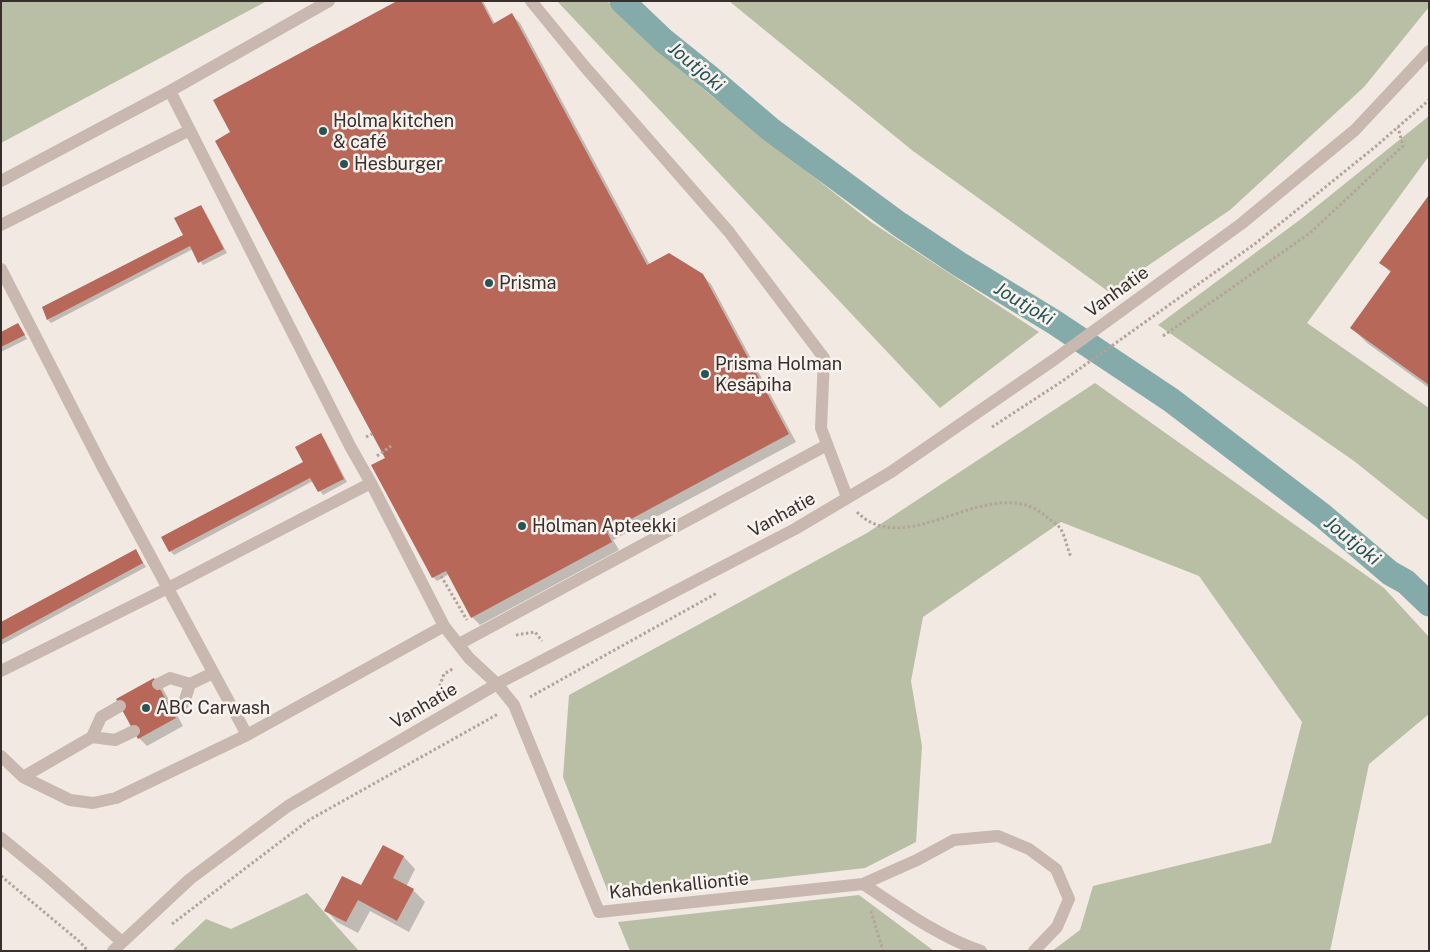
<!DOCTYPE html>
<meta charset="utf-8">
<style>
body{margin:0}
#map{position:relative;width:1430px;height:952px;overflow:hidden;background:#f1e9e2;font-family:"Public Sans",sans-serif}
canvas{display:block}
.frame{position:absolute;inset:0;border:2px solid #382f2c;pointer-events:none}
</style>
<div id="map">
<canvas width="1430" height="952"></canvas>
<div class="frame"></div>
</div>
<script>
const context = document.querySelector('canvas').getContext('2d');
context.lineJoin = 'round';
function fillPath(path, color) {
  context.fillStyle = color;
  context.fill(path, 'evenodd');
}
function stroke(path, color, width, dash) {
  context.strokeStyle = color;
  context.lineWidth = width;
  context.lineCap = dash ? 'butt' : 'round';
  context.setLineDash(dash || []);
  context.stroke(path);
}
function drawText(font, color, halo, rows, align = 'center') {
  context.font = font + ' "Public Sans",sans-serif';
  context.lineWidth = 5;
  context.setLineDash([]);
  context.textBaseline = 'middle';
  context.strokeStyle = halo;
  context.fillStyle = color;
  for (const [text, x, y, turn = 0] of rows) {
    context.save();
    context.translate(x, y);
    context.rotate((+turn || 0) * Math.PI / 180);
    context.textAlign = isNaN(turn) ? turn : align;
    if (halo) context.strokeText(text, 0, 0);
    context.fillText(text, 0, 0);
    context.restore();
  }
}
const green = new Path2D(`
 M1,1H267L1,143Z
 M557,1H607L709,94L871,222L1039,332L940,408Z
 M729,1H1429V7L1364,87L1230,210L1109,292L913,151Z
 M1429,116V156L1307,323L1429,408V521L1354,461L1158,325L1301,219Z
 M1095,383L1384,588L1429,637V714L1369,764L1330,951H1052L1080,930L1093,886L1271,843L1302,722L1199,576L1061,522L923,617L911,681L922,746L916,842L865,868L610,897L563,777L569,695L867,533Z
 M307,893L359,951H172L206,919L231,929Z
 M859,895L934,951H630L618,922Z`);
const shadow = new Path2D(`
 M400,1H483L495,24L512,15L520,23L650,265L702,275L711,284L796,442L613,540L619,550L480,625L472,617L449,574L437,581L433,577L373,466L387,458L230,134Z
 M1429,197V388L1367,343L1351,327L1391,273L1381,263Z
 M201,206L204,210L227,253L203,265L193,249L51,323L48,320L184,235Z
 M21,328L27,339L1,352V333Z
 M320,435L324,438L347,482L323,495L313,481L174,555L170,551L305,463Z
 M136,551L146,567L1,645V623Z
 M162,687L183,726L147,746L139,738Z
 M383,846L404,857L415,869L406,887L413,890L425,902L409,932L370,911L358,933L337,922L326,910L361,887Z`);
const canal = new Path2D(`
 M622,1L663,40L709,77L770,129L899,224L959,264L1054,322L1171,400L1323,516L1390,573L1406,582L1429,604`);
const building = new Path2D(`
 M397,1H481L493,24L512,13L647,265L669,253L703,274L789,434L607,532L612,542L471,618L446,571L432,578L371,465L385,458L215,141L230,132L213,100Z
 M1429,195V385L1350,328L1391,271L1379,263Z
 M201,205L224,249L198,263L190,246L47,320L42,307L183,235L174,218Z
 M18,323L25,335L1,347V332Z
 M321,433L344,479L318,492L310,478L169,552L161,537L303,462L295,447Z
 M136,549L143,563L1,640V622Z
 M154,678L176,718L138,739L116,699Z
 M383,845L404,856L393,878L414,889L397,921L358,900L346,922L324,911L342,876L361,885Z`);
const path = new Path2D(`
 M1163,336L1310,233L1403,146L1398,127
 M992,427L1061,382L1256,243L1375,147L1429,100
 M366,437L372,434
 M377,456L391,446
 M857,512C908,564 993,467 1048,518C1052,521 1057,524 1060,528C1065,535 1067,548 1071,557
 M441,576L467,620
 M516,635L535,632L542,641
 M445,695L440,685L444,674L454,668
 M530,697L717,593
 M1,876L80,942L88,951
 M871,911L883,951
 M172,924L309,820L498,714`);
const lane = new Path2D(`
 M531,1L585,67L729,232L824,358L821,428L847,497
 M170,91L350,446L371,483L444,626L469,658L497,684L514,705L599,912L863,884L917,860L954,840L998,836L1029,849L1056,869L1069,899L1057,927L1034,951
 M1,181L170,91L329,1
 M1,225L190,130
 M1,269L102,466L247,735
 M459,644L827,445
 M1,671L168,588L371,483
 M158,684L170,678L190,684L213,673
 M172,710L184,703L190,684
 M92,737L101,717L120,706
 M1,756L23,777L70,800L93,803L116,798L247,735L444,626
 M23,777L92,737L115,740L134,731
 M863,884C900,908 939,937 981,951`);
const street = new Path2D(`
 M1,838L45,874L122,942
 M113,951L190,879L288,806L497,684L795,529L891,472L1055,359L1241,224L1355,130L1429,51`);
const markers = [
 [323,131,5,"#265554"],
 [344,164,5,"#265554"],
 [489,283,5,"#265554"],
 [705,374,5,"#265554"],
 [522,526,5,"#265554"],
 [146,708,5,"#265554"]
];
const poiNames = [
 ["Holma kitchen",333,121],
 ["& café",333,142],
 ["Hesburger",354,164],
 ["Prisma",499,283],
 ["Prisma Holman",715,364],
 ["Kesäpiha",715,385],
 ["Holman Apteekki",532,526],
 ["ABC Carwash",156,708]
];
const streetNames = [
 ["Vanhatie",1117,292,-36],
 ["Vanhatie",782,515,-29],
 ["Vanhatie",424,706,-30],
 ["Kahdenkalliontie",679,886,-6]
];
const waterNames = [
 ["Joutjoki",696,67,40],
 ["Joutjoki",1024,304,31],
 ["Joutjoki",1352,541,39]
];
fillPath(green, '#b8bfa4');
fillPath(shadow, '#0003');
stroke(canal, '#84aba9', 25);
fillPath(building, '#b86859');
stroke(path, '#b4a399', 3, [2.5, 2.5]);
stroke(lane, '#c8b8af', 12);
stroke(street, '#c8b8af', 12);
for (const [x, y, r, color] of markers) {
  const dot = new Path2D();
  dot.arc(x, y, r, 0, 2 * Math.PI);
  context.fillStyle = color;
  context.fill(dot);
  stroke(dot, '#f9f3ef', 2);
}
drawText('18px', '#382f2c', '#f9f3ef', poiNames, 'left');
drawText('18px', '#382f2c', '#f9f3ef', streetNames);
drawText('italic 19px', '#265554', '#f9f3ef', waterNames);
</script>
